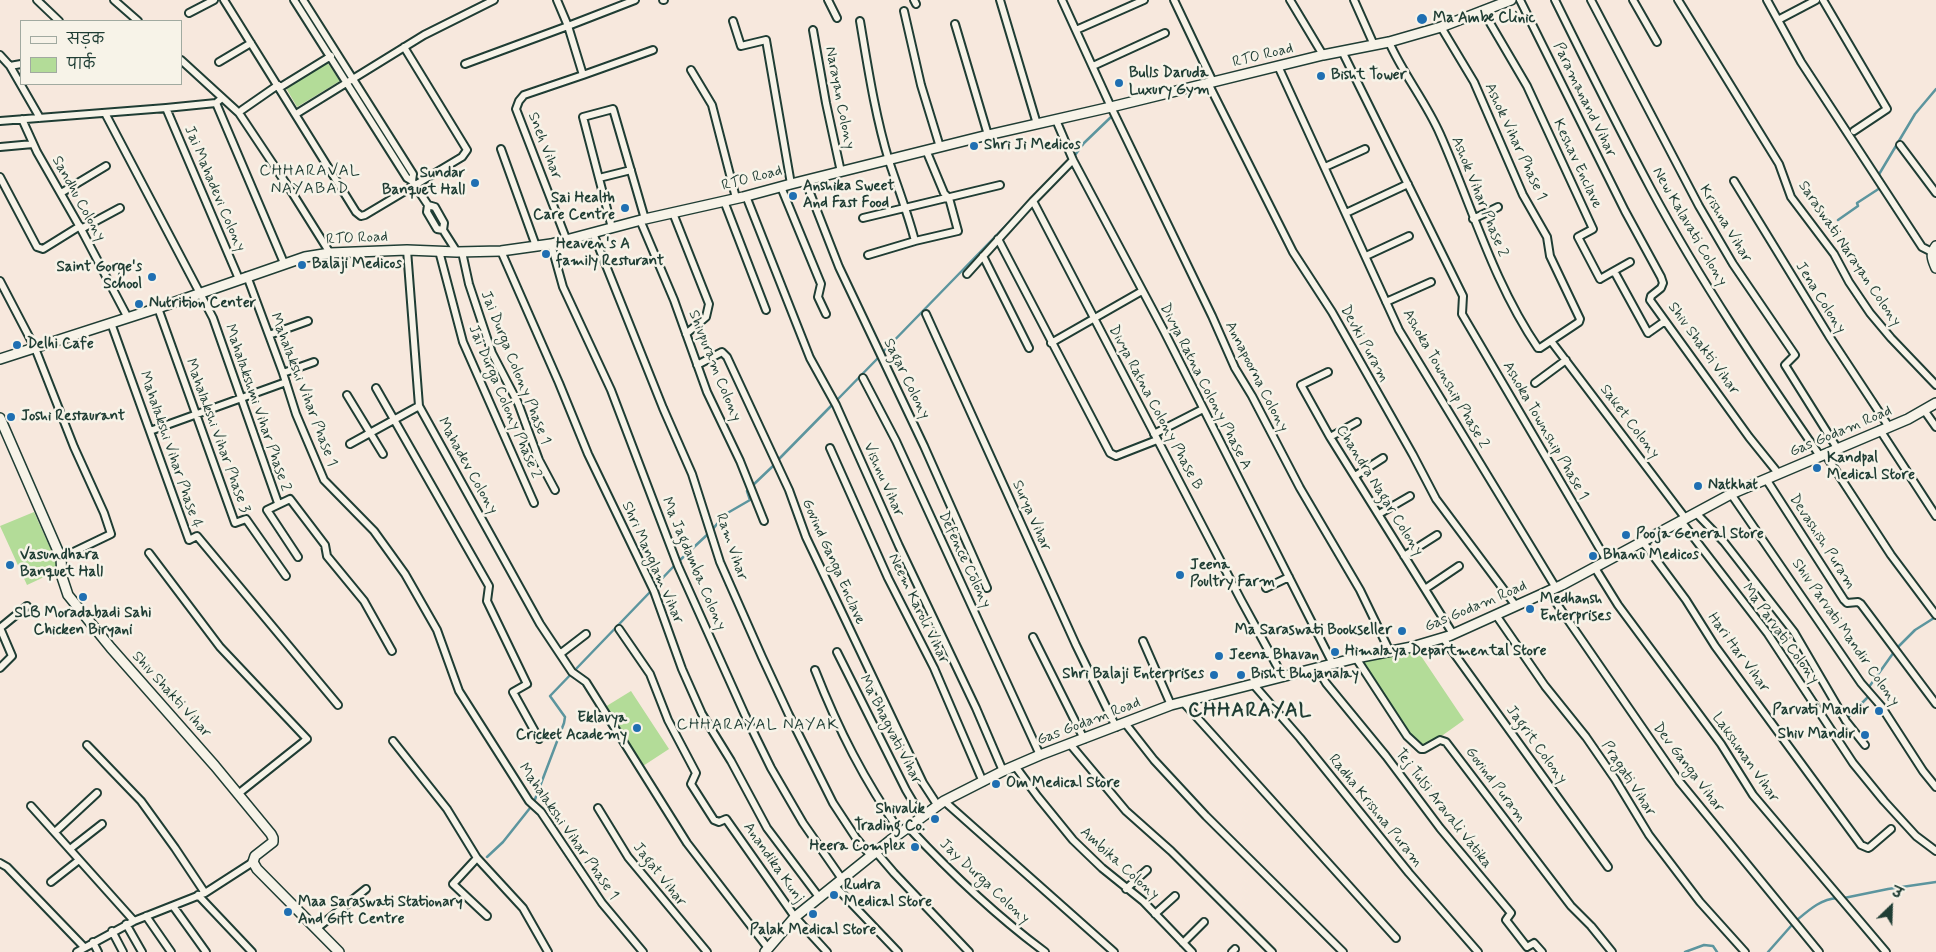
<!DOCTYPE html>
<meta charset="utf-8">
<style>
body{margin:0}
#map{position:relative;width:1936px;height:952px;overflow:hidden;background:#f7e8dd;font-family:Mynerve,"Playpen Sans Deva",sans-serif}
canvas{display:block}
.legend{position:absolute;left:20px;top:20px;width:162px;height:65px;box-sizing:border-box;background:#f7f3e8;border:1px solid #a1aaa0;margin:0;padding:6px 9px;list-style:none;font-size:15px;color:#1f3d34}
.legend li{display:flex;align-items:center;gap:10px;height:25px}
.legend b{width:25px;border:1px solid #a1aaa0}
.north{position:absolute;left:1866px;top:882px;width:50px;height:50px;-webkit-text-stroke:4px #f7f3e8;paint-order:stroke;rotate:24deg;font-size:14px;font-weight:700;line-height:20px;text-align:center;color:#1f3d34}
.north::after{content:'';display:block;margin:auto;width:18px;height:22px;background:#1f3d34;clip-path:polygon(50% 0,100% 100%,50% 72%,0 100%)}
</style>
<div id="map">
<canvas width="1936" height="952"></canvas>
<ul class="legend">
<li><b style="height:6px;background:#f7f3e8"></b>सड़क</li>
<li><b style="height:14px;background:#b3dc98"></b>पार्क</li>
</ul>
<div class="north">उ</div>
</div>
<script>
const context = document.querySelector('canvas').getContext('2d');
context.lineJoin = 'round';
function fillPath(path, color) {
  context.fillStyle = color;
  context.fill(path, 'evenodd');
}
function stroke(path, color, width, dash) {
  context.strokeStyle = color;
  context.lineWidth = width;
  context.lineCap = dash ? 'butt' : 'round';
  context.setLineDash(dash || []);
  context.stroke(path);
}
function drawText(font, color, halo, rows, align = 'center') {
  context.font = font + ' Mynerve,sans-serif';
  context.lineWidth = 5;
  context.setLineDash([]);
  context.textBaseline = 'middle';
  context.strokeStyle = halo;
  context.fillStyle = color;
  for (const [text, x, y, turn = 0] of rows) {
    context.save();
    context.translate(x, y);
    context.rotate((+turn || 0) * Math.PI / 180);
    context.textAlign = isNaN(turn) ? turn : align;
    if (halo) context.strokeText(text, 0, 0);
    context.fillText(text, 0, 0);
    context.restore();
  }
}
const green = new Path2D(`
 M327,62L340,81L297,107L286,88Z
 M34,512L56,561L57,571L27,585L0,526Z
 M1417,650L1464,720L1443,735L1421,747L1400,722L1362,661Z
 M631,691L669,749L643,766L605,707Z`);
const stream = new Path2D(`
 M1075,155L1084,143L1111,117
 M1878,176L1915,114L1936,89
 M1838,220L1858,206L1857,203L1880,188L1879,186
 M882,353L1022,209
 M837,400L878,358
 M778,460L832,405
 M752,486L773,466
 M713,529L724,515L750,500L747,491
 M679,561L708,534
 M655,586L674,566
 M1898,647L1915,630L1934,618
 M1871,690L1869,687L1894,652
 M1848,717L1869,696
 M534,802L564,723L565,717L550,696L651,591
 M487,857L503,842L530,808
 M1844,898L1888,889L1936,882
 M1797,920C1809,910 1821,899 1837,898
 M1685,952L1704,945L1713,946L1717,952
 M1768,952L1791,926`);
const street = new Path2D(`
 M37,0L59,21
 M114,0L138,21
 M224,0L356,212L361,216L365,215L462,157L467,150L404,47
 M294,0L407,178L412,181L428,205L435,207L444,223L443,230L457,252
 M303,0L413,174L412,181
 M663,0H664
 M828,0L837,18
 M914,0L916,4
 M1000,0L1037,124
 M1062,0L1111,107L1212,316L1235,368L1252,396L1300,488L1360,590L1390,652
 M1174,0L1213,82
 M1290,0L1323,55
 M1354,0L1374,45
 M1520,0L1625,211L1661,277L1663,283L1661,288L1651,296L1650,300L1749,437L1778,473
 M1555,0C1586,63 1618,127 1651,189C1701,282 1760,369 1820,456
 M1591,0L1699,206L1733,264L1795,355L1785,365L1837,448
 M1633,0L1657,42
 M1678,0L1779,164L1791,197L1834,254L1849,282L1870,313L1891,338L1936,385
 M1767,0L1801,62L1922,247L1932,252
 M1823,0L1887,109L1854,131
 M904,11L921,85L940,147
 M1483,11L1527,86L1593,229L1578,237L1600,279L1614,271L1648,333L1665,321
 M189,13L214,0
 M1778,20L1816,0
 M733,21L741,46L766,40L791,184
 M860,21C868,68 875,115 889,161C898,188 908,214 915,241
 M955,24L988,135
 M813,30L826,103L841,172
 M1076,30L1144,0
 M1389,42C1403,74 1426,102 1440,134C1472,206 1493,282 1538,348H1540L1579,322L1580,319L1550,256L1547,237L1523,195L1474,82L1441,27
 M1342,51L1463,296L1462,314L1607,561
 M0,55L10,66L40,118
 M181,60L239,113L293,194L330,253
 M219,62L251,43
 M465,64L568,26L557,0
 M10,66L21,64
 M1093,66L1165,33
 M1278,66L1399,330L1556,588
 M691,70L712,105L736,198
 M583,75L653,50
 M1208,83L1293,252L1332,312L1413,455L1436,499L1516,606
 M279,88L331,56
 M216,103L284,263
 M166,108L239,279
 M242,110L278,85
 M105,113L213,318L278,503
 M296,114L424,35L494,0
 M22,119L37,152L81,229L128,318
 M1056,120L1073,160L1164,331L1333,664
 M0,121L166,108L216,103L222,98
 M1900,145L1936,193
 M0,147L33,144
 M501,149L536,246
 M1073,160L1033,201L1241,600L1283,677
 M1325,167L1365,149
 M0,177L37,247L43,249L80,226
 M599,178L631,170
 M805,180L839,267L924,446L987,588
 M1734,181L1829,336L1889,427
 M781,187L821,284L818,297L826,314
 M61,193L106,166
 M746,196L810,358L836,405L899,546L976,708L1003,771
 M724,201L766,310
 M428,205L427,212L437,229L443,230
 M673,213L709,304L706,317L686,334
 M1346,213L1408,184
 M863,218L1000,185
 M1473,219L1498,207
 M640,220L674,300L707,392L740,461L764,521
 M612,228L583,117L613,109L645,219
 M81,229L120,208
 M593,233L663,408L692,474L720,562L762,657L789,715L833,803L856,838L871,856
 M998,239L1110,453L1116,456L1157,440
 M567,241L516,109L519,101L524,95L583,75L568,26L635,0
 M551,244L563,287L611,390L678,566L745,715L771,768L803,823L842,879
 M407,250L419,406L540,624L572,672L586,682L687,843L768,948
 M439,251L463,342L534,503
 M501,251L559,383L588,454L654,591L682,669L702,714L731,761L767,828L819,897
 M462,252L469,284L492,353L518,403L539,460L555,490
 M868,255L915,241L958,231L949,198L944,193L926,150
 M983,256L1029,348
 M1366,256L1409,236
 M1614,271L1630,262
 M967,274L1033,201
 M247,276L283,373L296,414L324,480L374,531L405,574L437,630L459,691L529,801L541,812L602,903L643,952
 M0,281L35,348L74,447L104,513L111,534L61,558
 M1386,302L1431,282
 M158,308L235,523L246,519L286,576
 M926,314L1076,645L1116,727
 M111,323L189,540L197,536L338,705
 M269,335L308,321
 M1551,341L1686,519
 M1051,343L1142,291
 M697,365L722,352L727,357L789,490L806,537L923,783L938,806
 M1328,372L1301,385L1330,437L1453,634
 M283,373L314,362
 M863,378L896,441L1040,755
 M1535,383L1566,360
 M376,388L489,586L487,601L527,684L513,692L539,739
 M347,395L383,454
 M1924,410L1936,427
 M1880,430L1936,516
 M150,431L286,382
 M1154,434L1203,409
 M1330,437L1357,422
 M350,444L419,406
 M830,448L888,578L934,668L983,782
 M1825,454L1891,555L1936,615
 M1355,476L1383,458
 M1766,479L1844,600L1847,603L1858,602L1861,604L1936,704
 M1731,494L1861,683L1881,706L1923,771L1936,787
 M1696,513L1724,542L1794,632L1846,721L1865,745
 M1379,514L1410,496
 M1681,521L1768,634L1853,763L1884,801L1916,836L1936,851
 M1643,542L1686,600L1715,646L1861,845L1868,848L1870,847L1891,829
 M149,553L220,647L307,739L238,794
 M1404,556L1437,535
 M298,557L267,510L290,499L325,545L327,556L364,601L392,651
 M1595,568L1618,605L1721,744L1753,795L1886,952
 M1266,588L1289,577
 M1425,589L1459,566
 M1548,591L1679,781L1819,952
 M1496,615L1545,686L1586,737L1615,779L1649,835L1700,902L1745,952
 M0,628L12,656L0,668
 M0,628L27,606
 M619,629L650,674L668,720L696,773L691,784L714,820L719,822L726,819L795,917L827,952
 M1033,637L1084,739
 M1443,638L1608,867
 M1143,641L1171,705
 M837,652L906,790L922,817
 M560,654L586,634
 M1356,658L1407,736L1421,749H1424L1440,740L1446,742L1571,906L1591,926L1612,952
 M1317,668L1326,683L1386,756L1440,828L1511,913L1506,920L1527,947L1534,943L1542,952
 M815,670C839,731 864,780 901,833
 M1253,684L1300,738L1409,873L1478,952
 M1183,702L1396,938
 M1125,723L1154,760L1206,816L1343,952
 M393,741L447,809L477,858L523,908L548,952
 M1070,744L1126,811L1171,851L1272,952
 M87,745L141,801L175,848L205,893
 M1015,766L1038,797L1073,840L1102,868L1143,901L1192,952
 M944,801L1114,952
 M31,806L134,921
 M598,808L628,857L707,952
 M909,828C951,873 995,915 1045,952
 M55,832L97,793
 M70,849L102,824
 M876,852L894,873L969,952
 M477,858L453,884L487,916
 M0,863L7,867L84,947
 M51,882L79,860
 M834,885L898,952
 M1126,889L1147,870
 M198,895L252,952
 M173,906L206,952
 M1155,914L1175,896
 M146,916L171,952
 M126,924L142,952
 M316,929L366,889
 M112,931L123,952
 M93,942L98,952
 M1183,943L1204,922
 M77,952L134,921L205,893L253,862
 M1232,952L1235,949`);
const secondary = new Path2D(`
 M1936,246C1930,254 1932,259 1936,268
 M0,359L158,308L305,257L330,253L407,250L457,252L501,251L551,244L645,219L743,197L791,184L988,135L1111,107L1323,55L1389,42L1441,27L1511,0
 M0,418L61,558L62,577L68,595L111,648L215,766L271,834L273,838V842L255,856L253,862L257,869L339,952
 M765,952L795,917L892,839L944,801L1003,771L1040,755L1171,705L1356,658L1412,647L1449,636L1562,585L1731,494L1908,419L1936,403`);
const markers = [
 [1422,19,6,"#1f6fb2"],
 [1321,76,5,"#1f6fb2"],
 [1119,83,5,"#1f6fb2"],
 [974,146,5,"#1f6fb2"],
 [475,183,5,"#1f6fb2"],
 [793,196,5,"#1f6fb2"],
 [625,208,5,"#1f6fb2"],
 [546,254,5,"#1f6fb2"],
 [302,265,5,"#1f6fb2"],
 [152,277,5,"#1f6fb2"],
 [139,304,5,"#1f6fb2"],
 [17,345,5,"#1f6fb2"],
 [11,417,5,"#1f6fb2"],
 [1817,468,5,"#1f6fb2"],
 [1698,486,5,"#1f6fb2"],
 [1626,535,5,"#1f6fb2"],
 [1593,556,5,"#1f6fb2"],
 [10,565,5,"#1f6fb2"],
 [1180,575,5,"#1f6fb2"],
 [83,597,5,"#1f6fb2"],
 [1530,609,5,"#1f6fb2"],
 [1402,631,5,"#1f6fb2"],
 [1335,652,5,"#1f6fb2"],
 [1219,656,5,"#1f6fb2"],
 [1214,675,5,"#1f6fb2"],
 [1241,675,5,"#1f6fb2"],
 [1879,711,5,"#1f6fb2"],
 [637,728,5,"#1f6fb2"],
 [1865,735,5,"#1f6fb2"],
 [996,784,5,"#1f6fb2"],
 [935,819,5,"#1f6fb2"],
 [915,847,5,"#1f6fb2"],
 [834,895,5,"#1f6fb2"],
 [288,912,5,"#1f6fb2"],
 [813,914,5,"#1f6fb2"]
];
const poiNames = [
 ["Ma Ambe Clinic",1433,19],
 ["Bulls Daruda",1129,74],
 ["Luxury Gym",1129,91],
 ["Bisht Tower",1331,76],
 ["Shri Ji Medicos",984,146],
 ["Sundar",465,174,"right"],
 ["Banquet Hall",465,191,"right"],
 ["Anshika Sweet",803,187],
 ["And Fast Food",803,204],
 ["Sai Health",615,199,"right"],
 ["Care Centre",615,216,"right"],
 ["Heaven's A",556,245],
 ["family Resturant",556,262],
 ["Balaji Medicos",312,265],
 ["Saint Gorge's",142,268,"right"],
 ["School",142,285,"right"],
 ["Nutrition Center",149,304],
 ["Delhi Cafe",27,345],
 ["Joshi Restaurant",21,417],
 ["Kandpal",1827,459],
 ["Medical Store",1827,476],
 ["Natkhat",1708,486],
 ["Pooja General Store",1636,535],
 ["Vasundhara",20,556],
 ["Banquet Hall",20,573],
 ["Bhanu Medicos",1603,556],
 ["Jeena",1190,566],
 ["Poultry Farm",1190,583],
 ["Medhansh",1540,600],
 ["Enterprises",1540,617],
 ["SLB Moradabadi Sahi",83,614,"center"],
 ["Chicken Biryani",83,631,"center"],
 ["Ma Saraswati Bookseller",1392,631,"right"],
 ["Himalaya Departmental Store",1345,652],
 ["Jeena Bhavan",1229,656],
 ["Shri Balaji Enterprises",1204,675,"right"],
 ["Bisht Bhojanalay",1251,675],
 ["Parvati Mandir",1869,711,"right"],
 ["Eklavya",627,719,"right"],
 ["Cricket Academy",627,736,"right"],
 ["Shiv Mandir",1855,735,"right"],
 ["Om Medical Store",1006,784],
 ["Shivalik",925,810,"right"],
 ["Trading Co.",925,827,"right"],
 ["Heera Complex",905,847,"right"],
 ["Rudra",844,886],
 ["Medical Store",844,903],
 ["Maa Saraswati Stationary",298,903],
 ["And Gift Centre",298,920],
 ["Palak Medical Store",813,931,"center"]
];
const streetNames = [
 ["RTO Road",1263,56,-14],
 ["Narayan Colony",839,98,79],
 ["Paramanand Vihar",1584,100,64],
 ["Ashok Vihar Phase 1",1515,142,65],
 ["Sneh Vihar",544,146,69],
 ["Keshav Enclave",1577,164,65],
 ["RTO Road",752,179,-15],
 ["Jai Mahadevi Colony",214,189,67],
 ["Ashok Vihar Phase 2",1479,197,68],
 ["Sandhu Colony",78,199,61],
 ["Krishna Vihar",1725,224,59],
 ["New Kalavati Colony",1689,227,60],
 ["RTO Road",357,239,-3],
 ["Saraswati Narayan Colony",1849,254,56],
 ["Jena Colony",1820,298,58],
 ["Devki Puram",1364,344,61],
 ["Shiv Shakti Vihar",1703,349,54],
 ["Shivpuram Colony",714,366,68],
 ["Jai Durga Colony Phase 1",515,368,68],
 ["Annapoorna Colony",1256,377,63],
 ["Sagar Colony",906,379,64],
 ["Ashoka Township Phase 2",1445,379,60],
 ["Divya Ratna Colony Phase A",1205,387,63],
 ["Mahalakshi Vihar Phase 1",303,390,69],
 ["Jai Durga Colony Phase 2",504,402,67],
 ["Mahalakshmi Vihar Phase 2",257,408,71],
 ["Divya Ratna Colony Phase B",1155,408,62],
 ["Saket Colony",1629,422,53],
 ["Ashoka Township Phase 1",1545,431,60],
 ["Gas Godam Road",1841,432,-23],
 ["Mahalakshi Vihar Phase 3",217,436,70],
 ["Mahalakshi Vihar Phase 4",170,450,71],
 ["Mahadev Colony",467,466,61],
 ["Vishnu Vihar",883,480,66],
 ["Chandra Nagar Colony",1379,491,58],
 ["Surya Vihar",1031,516,66],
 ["Devashish Puram",1822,542,57],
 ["Ram Vihar",731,547,71],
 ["Defence Colony",964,560,65],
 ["Govind Ganga Enclave",833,562,66],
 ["Shri Manglam Vihar",652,563,66],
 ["Ma Jagdamba Colony",693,564,67],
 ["Gas Godam Road",1476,607,-23],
 ["Neem Karoli Vihar",918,609,64],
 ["Shiv Parvati Mandir Colony",1845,633,55],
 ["Ma Parvati Colony",1780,634,54],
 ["Hari Har Vihar",1738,653,54],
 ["Shiv Shakti Vihar",171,695,48],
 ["Gas Godam Road",1089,722,-21],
 ["Ma Bhagvati Vihar",890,730,63],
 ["Jagrit Colony",1536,745,54],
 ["Lakshman Vihar",1745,758,55],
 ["Dev Ganga Vihar",1688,768,53],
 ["Pragati Vihar",1628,779,57],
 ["Govind Puram",1495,785,53],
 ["Tej Tulsi Aravali Vatika",1443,809,52],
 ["Radha Krishna Puram",1375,811,51],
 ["Mahalakshi Vihar Phase 1",568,832,55],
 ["Anandika Kunj",773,863,55],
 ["Ambika Colony",1119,864,42],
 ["Jagat Vihar",659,875,52],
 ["Jay Durga Colony",984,882,43]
];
const neighbourhoodNames = [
 ["CHHARAVAL",310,172],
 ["NAYABAD",310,190],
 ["CHHARAYAL NAYAK",758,726]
];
const districtNames = [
 ["CHHARAYAL",1250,712]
];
fillPath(green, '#b3dc98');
stroke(stream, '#5c959e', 2.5);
stroke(street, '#1f3d34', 10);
stroke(secondary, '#1f3d34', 12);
stroke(street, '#f7f3e8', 6);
stroke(secondary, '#f7f3e8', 9);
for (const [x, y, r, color] of markers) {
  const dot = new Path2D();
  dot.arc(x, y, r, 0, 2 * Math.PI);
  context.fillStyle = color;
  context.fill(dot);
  stroke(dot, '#f7f3e8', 2);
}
drawText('bold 15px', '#1f3d34', '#f7f3e8', poiNames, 'left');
drawText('15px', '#1f3d34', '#f7f3e8', streetNames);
context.letterSpacing = '1px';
drawText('16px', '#1f3d34', '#f7f3e8', neighbourhoodNames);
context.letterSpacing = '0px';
context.letterSpacing = '1px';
drawText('bold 20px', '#1f3d34', '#f7f3e8', districtNames);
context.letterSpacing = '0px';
</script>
